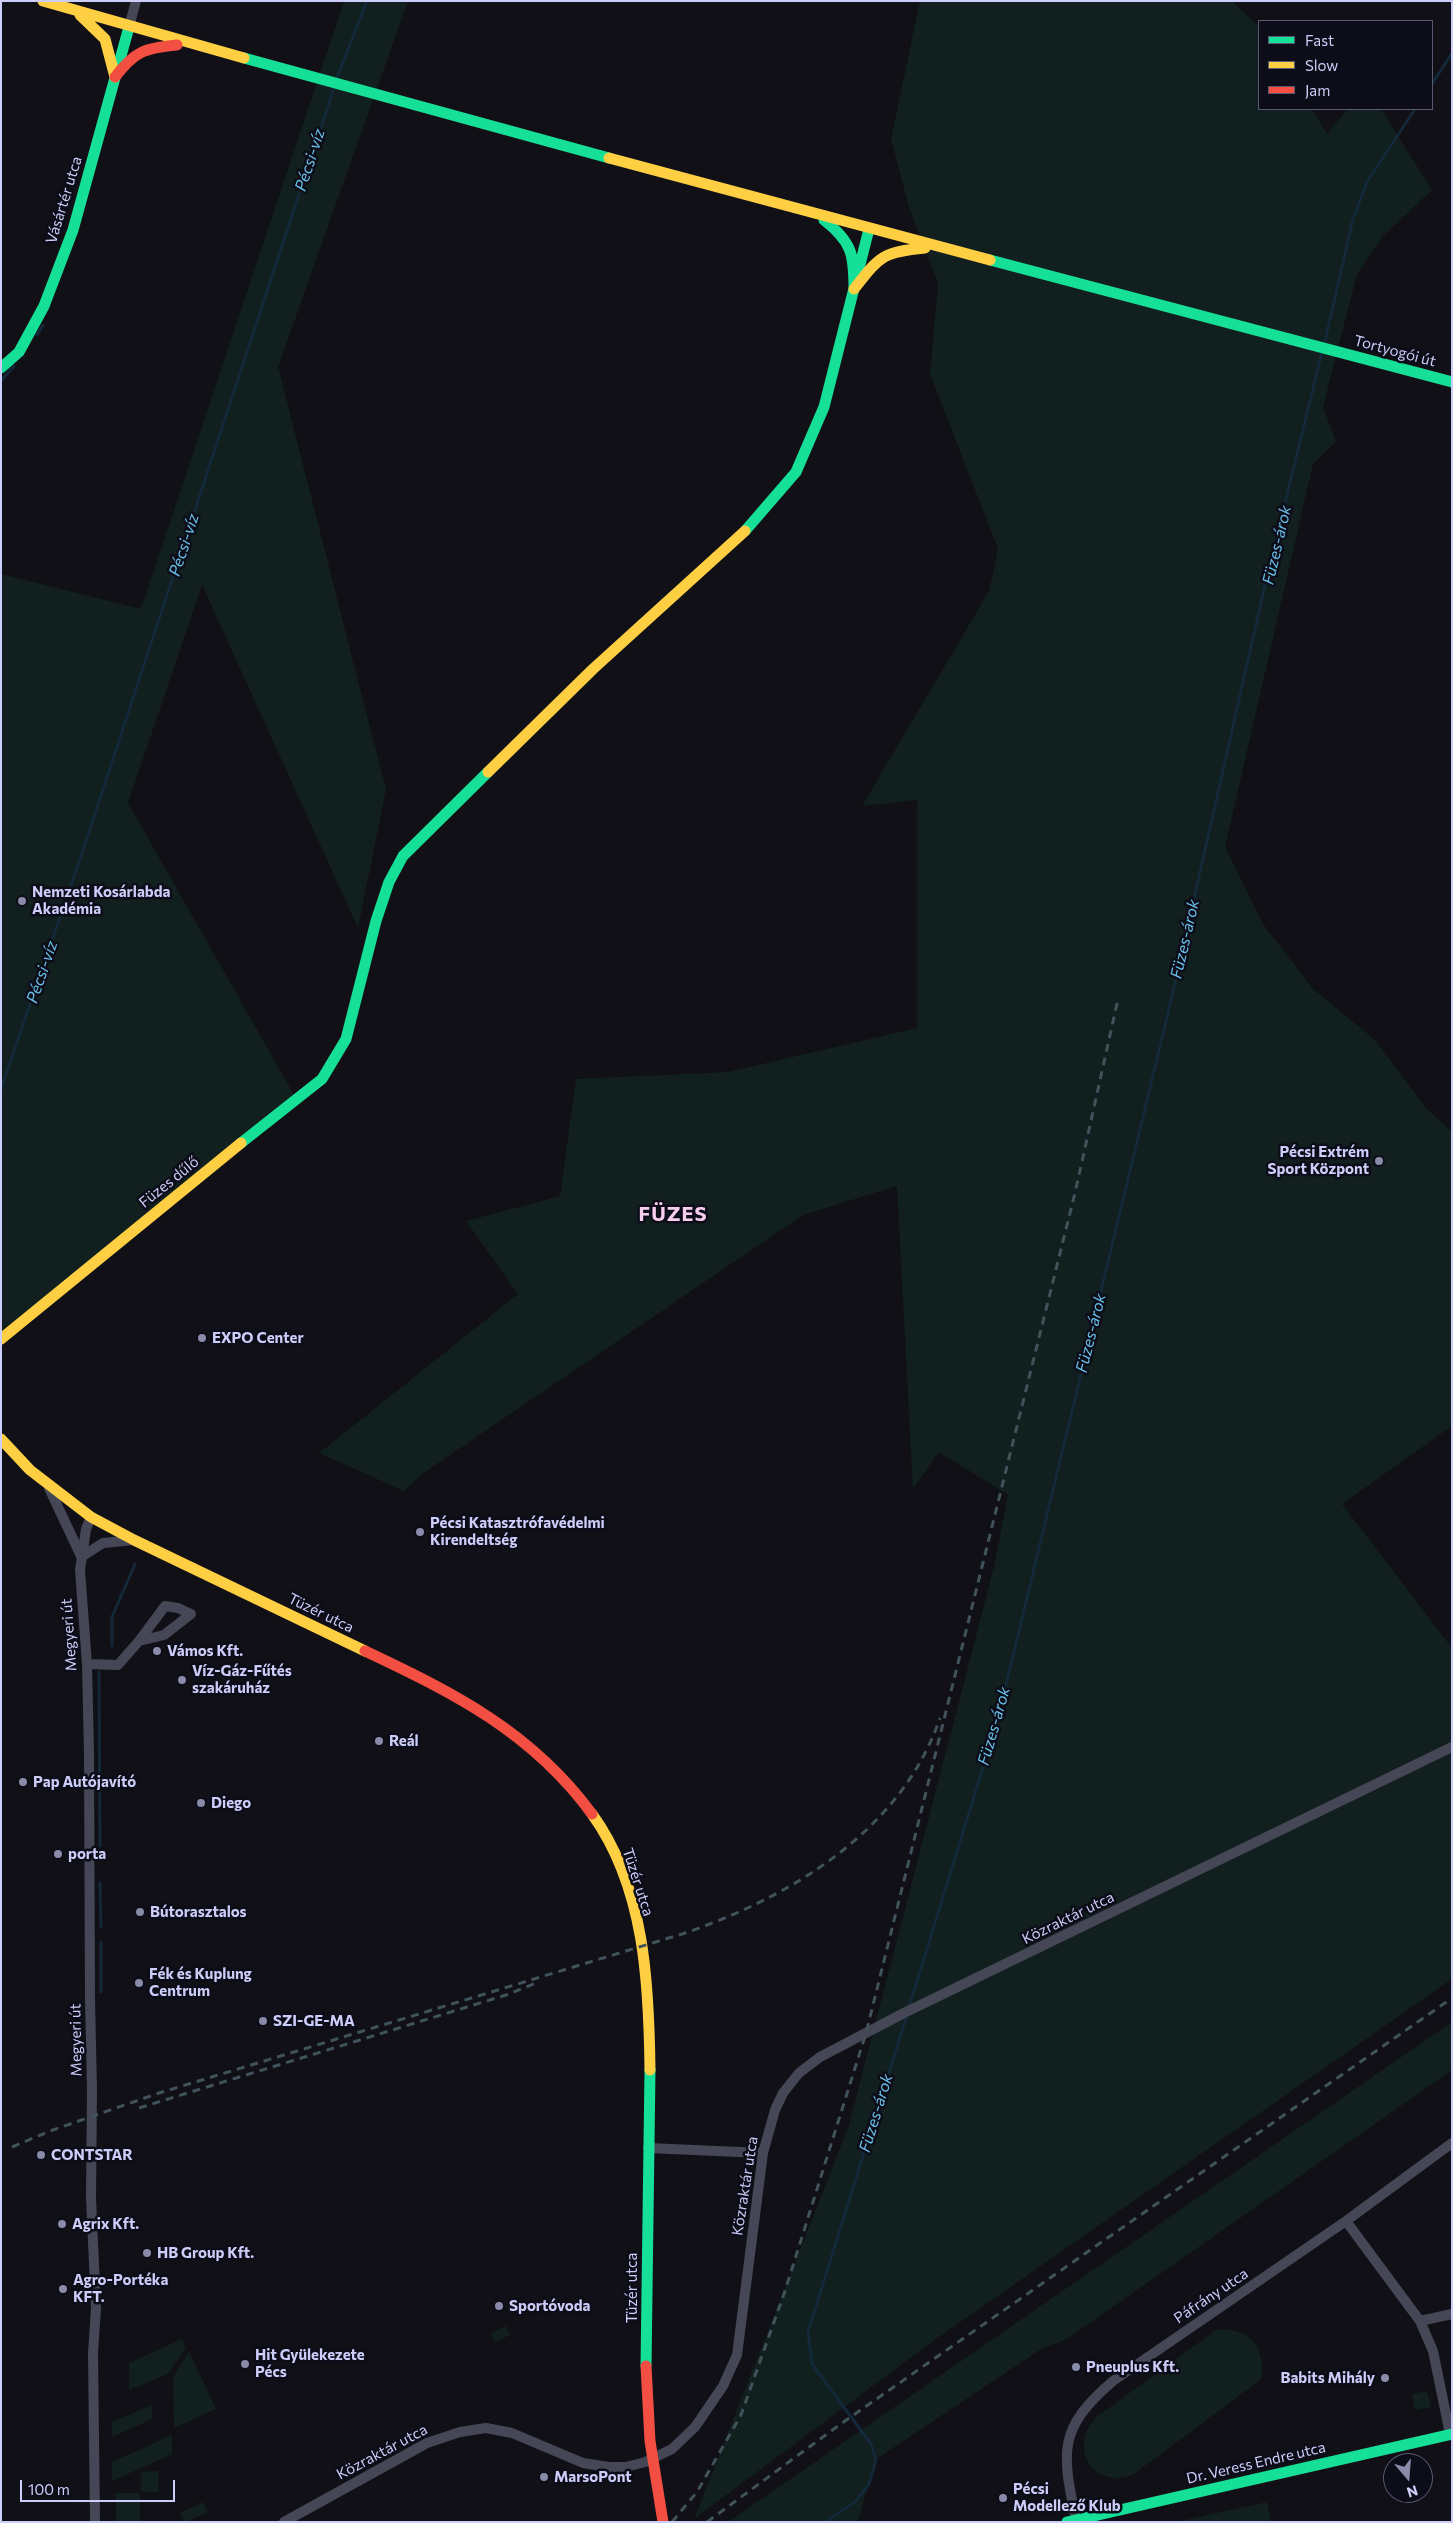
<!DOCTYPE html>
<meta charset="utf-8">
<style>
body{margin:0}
#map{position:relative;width:1453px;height:2523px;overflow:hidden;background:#101016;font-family:Commissioner,sans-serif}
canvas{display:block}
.frame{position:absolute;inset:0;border:2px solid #cccdf8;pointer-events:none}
.legend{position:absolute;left:1258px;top:20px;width:175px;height:90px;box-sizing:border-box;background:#0d0d19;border:1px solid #595a72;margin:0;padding:6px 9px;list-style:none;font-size:15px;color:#cccdf8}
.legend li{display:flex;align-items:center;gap:10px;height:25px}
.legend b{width:25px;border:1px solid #595a72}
.north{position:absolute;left:1383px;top:2453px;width:50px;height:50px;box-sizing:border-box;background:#0d0d19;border:1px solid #595a72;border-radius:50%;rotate:162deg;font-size:14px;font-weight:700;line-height:20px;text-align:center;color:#cccdf8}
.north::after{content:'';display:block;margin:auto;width:18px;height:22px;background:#8a8ba9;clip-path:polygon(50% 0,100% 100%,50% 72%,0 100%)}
.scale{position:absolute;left:20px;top:2480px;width:155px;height:22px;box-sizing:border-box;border:2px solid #cccdf8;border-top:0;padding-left:6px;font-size:15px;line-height:18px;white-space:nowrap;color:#cccdf8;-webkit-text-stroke:4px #0d0d19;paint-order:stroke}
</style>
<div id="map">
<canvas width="1453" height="2523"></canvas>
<div class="frame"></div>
<ul class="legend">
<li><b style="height:6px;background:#16e098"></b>Fast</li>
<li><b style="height:6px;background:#ffcf43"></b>Slow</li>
<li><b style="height:6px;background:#f24e42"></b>Jam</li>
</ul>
<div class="north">N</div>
<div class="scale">100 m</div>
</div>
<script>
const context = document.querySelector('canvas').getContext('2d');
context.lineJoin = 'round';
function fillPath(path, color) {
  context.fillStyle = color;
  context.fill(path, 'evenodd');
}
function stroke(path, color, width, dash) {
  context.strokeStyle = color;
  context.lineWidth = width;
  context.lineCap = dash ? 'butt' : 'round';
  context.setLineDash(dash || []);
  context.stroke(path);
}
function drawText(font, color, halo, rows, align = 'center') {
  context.font = font + ' Commissioner,sans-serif';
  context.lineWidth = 5;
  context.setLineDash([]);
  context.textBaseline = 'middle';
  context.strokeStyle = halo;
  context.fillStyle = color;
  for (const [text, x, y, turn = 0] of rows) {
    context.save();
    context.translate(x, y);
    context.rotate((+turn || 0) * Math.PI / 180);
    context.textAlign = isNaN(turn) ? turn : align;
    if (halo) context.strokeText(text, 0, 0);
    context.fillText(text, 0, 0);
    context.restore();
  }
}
const green = new Path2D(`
 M344,1H408L278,367L386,790L358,928L202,585L128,803L297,1100L1,1343V574L141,609Z
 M920,1H1232L1259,27V109H1312L1327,134L1347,109H1381L1432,190L1383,236L1357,274L1323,407L1336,442L1313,464L1225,847L1263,924L1313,989L1374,1039L1426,1108L1452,1132V1426L1342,1504L1452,1648V1979L933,2341L694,2519L848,2128L994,1567L1008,1495L939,1452L913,1489L897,1186L803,1215L422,1474L404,1491L319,1453L518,1294L466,1221L560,1196L576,1079L728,1072L917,1028V800L862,806L989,591L998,549L930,374L938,284L909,207L891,139Z
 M1452,2022V2070L1067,2339L1041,2349L875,2460L858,2522H728Z
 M506,2326L510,2335L495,2342L491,2333Z
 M1228,2329C1234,2331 1241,2332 1247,2336C1260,2344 1266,2367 1260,2380L1134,2474C1111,2485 1082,2472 1084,2443C1084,2434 1090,2425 1095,2418L1216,2330Z
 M182,2339L186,2348L168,2374L129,2390V2363Z
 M189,2351L216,2409L174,2428L173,2378Z
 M1427,2391L1431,2407L1415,2410L1412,2394Z
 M152,2405V2419L112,2437V2422Z
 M172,2435V2454L112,2481V2462Z
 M158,2471L159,2492H141V2472Z
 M116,2493H140V2522H116Z
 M203,2502L208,2513L184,2522L180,2513Z
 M1267,2502L1271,2522H1176Z`);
const stream = new Path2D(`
 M336,80L367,1
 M1432,84L1452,53
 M37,335L43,325
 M1325,341L1353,219L1367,182L1415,109
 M1,381L14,366
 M1,1089L81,856L334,88
 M112,1646V1617L135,1564
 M99,1672L100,1846
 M100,1883L101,1927
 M101,1942V1992
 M909,2007L997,1722L1169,1009L1267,576L1322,352
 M825,2522L856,2501L869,2484L876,2460L871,2444L812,2364L808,2332L907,2015`);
const street = new Path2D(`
 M129,27L136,1
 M49,1488L81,1556
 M91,1517L86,1529L80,1570L87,1664L89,1754L90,1999L92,2090L91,2198L96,2308L93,2353L95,2522
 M81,1557L103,1543L134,1540
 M87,1664L118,1665L139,1641L164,1635L191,1614L178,1608L165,1606L139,1641
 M648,2148L763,2153
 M1346,2221L1420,2321L1433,2351L1450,2434
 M1420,2321L1452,2314
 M1076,2520C1062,2452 1057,2429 1113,2381L1346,2221L1452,2143
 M284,2522L427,2443L460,2432L486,2428L512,2433L583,2463L609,2467H626L645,2462L672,2449L695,2427L723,2386L737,2355L763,2153L775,2110L783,2093L799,2073L820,2057L904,2013L1452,1747`);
const fast = new Path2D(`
 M244,58L609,158
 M824,220C852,242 854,254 854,289
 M990,260L1452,382
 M1,368L19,352L44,306L73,230L129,27
 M745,531L796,472L824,407L869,229
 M241,1143L322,1079L346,1039L376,921L389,882L403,856L488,772
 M646,2366L650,2070
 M1067,2522L1452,2434`);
const slow = new Path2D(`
 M43,1L244,58
 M80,15L105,39L115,77
 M609,158L990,260
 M854,289C880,256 882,252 925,248
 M488,772L593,669L745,531
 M1,1339L241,1143
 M1,1439L30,1470L91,1517L134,1540L365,1651
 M592,1814C645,1887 649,1984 650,2070`);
const jam = new Path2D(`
 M115,77C135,51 145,48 177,45
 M365,1651C454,1693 532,1732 592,1814
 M646,2366L650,2441L663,2522`);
const rail = new Path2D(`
 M139,2108L506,1995L536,1983
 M12,2147L50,2131L159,2093L682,1934C789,1898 901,1832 940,1718
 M672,2522L697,2492L741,2415L785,2291L866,2033L1075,1193L1118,999
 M707,2522L842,2423L1452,1998`);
const markers = [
 [22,901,5,"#8a8ba9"],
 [1379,1161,5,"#8a8ba9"],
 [202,1338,5,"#8a8ba9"],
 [420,1532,5,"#8a8ba9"],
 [157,1651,5,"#8a8ba9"],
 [182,1680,5,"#8a8ba9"],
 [379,1741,5,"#8a8ba9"],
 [23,1782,5,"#8a8ba9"],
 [201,1803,5,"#8a8ba9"],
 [58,1854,5,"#8a8ba9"],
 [140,1912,5,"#8a8ba9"],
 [139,1983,5,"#8a8ba9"],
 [263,2021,5,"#8a8ba9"],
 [41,2155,5,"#8a8ba9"],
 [62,2224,5,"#8a8ba9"],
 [147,2253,5,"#8a8ba9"],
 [63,2289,5,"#8a8ba9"],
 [499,2306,5,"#8a8ba9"],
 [245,2364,5,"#8a8ba9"],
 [1076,2367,5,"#8a8ba9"],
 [1385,2378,5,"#8a8ba9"],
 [544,2477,5,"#8a8ba9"],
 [1003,2498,5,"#8a8ba9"]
];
const streetNames = [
 ["Vásártér utca",64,200,-73],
 ["Tortyogói út",1395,351,15],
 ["Füzes dűlő",169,1182,-39],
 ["Tüzér utca",321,1613,26],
 ["Megyeri út",69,1635,-94],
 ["Tüzér utca",638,1882,72],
 ["Közraktár utca",1068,1918,-26],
 ["Megyeri út",76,2040,-91],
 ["Közraktár utca",745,2186,-81],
 ["Tüzér utca",632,2288,-90],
 ["Páfrány utca",1211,2296,-34],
 ["Közraktár utca",382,2452,-28],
 ["Dr. Veress Endre utca",1256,2463,-13]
];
const poiNames = [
 ["Nemzeti Kosárlabda",32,892],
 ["Akadémia",32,909],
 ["Pécsi Extrém",1369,1152,"right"],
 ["Sport Központ",1369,1169,"right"],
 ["EXPO Center",212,1338],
 ["Pécsi Katasztrófavédelmi",430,1523],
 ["Kirendeltség",430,1540],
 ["Vámos Kft.",167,1651],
 ["Víz-Gáz-Fűtés",192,1671],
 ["szakáruház",192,1688],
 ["Reál",389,1741],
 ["Pap Autójavító",33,1782],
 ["Diego",211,1803],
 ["porta",68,1854],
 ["Bútorasztalos",150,1912],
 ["Fék és Kuplung",149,1974],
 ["Centrum",149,1991],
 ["SZI-GE-MA",273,2021],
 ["CONTSTAR",51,2155],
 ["Agrix Kft.",72,2224],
 ["HB Group Kft.",157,2253],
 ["Agro-Portéka",73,2280],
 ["KFT.",73,2297],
 ["Sportóvoda",509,2306],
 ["Hit Gyülekezete",255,2355],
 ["Pécs",255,2372],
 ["Pneuplus Kft.",1086,2367],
 ["Babits Mihály",1375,2378,"right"],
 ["MarsoPont",554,2477],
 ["Pécsi",1013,2489],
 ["Modellező Klub",1013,2506]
];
const waterNames = [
 ["Pécsi-víz",310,160,-72],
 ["Pécsi-víz",184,545,-72],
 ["Füzes-árok",1277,545,-77],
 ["Füzes-árok",1185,939,-77],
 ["Pécsi-víz",42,972,-71],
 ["Füzes-árok",1091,1333,-76],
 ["Füzes-árok",994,1726,-74],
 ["Füzes-árok",876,2113,-73]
];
const districtNames = [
 ["FÜZES",673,1214]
];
fillPath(green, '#11201e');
stroke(stream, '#132839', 3);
stroke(street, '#464756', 10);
stroke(fast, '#16e098', 11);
stroke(slow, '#ffcf43', 11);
stroke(jam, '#f24e42', 11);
stroke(rail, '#40525a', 3, [8, 6]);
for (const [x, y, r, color] of markers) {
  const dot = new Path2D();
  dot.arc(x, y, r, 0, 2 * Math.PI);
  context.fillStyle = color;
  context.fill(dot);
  stroke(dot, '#0d0d19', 2);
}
drawText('15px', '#cccdf8', '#0d0d19', streetNames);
drawText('bold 15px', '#cccdf8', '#0d0d19', poiNames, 'left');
drawText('italic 16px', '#68c0ea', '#0d0d19', waterNames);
context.letterSpacing = '1px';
drawText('bold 20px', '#f8ceef', '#0d0d19', districtNames);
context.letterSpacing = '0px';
</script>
